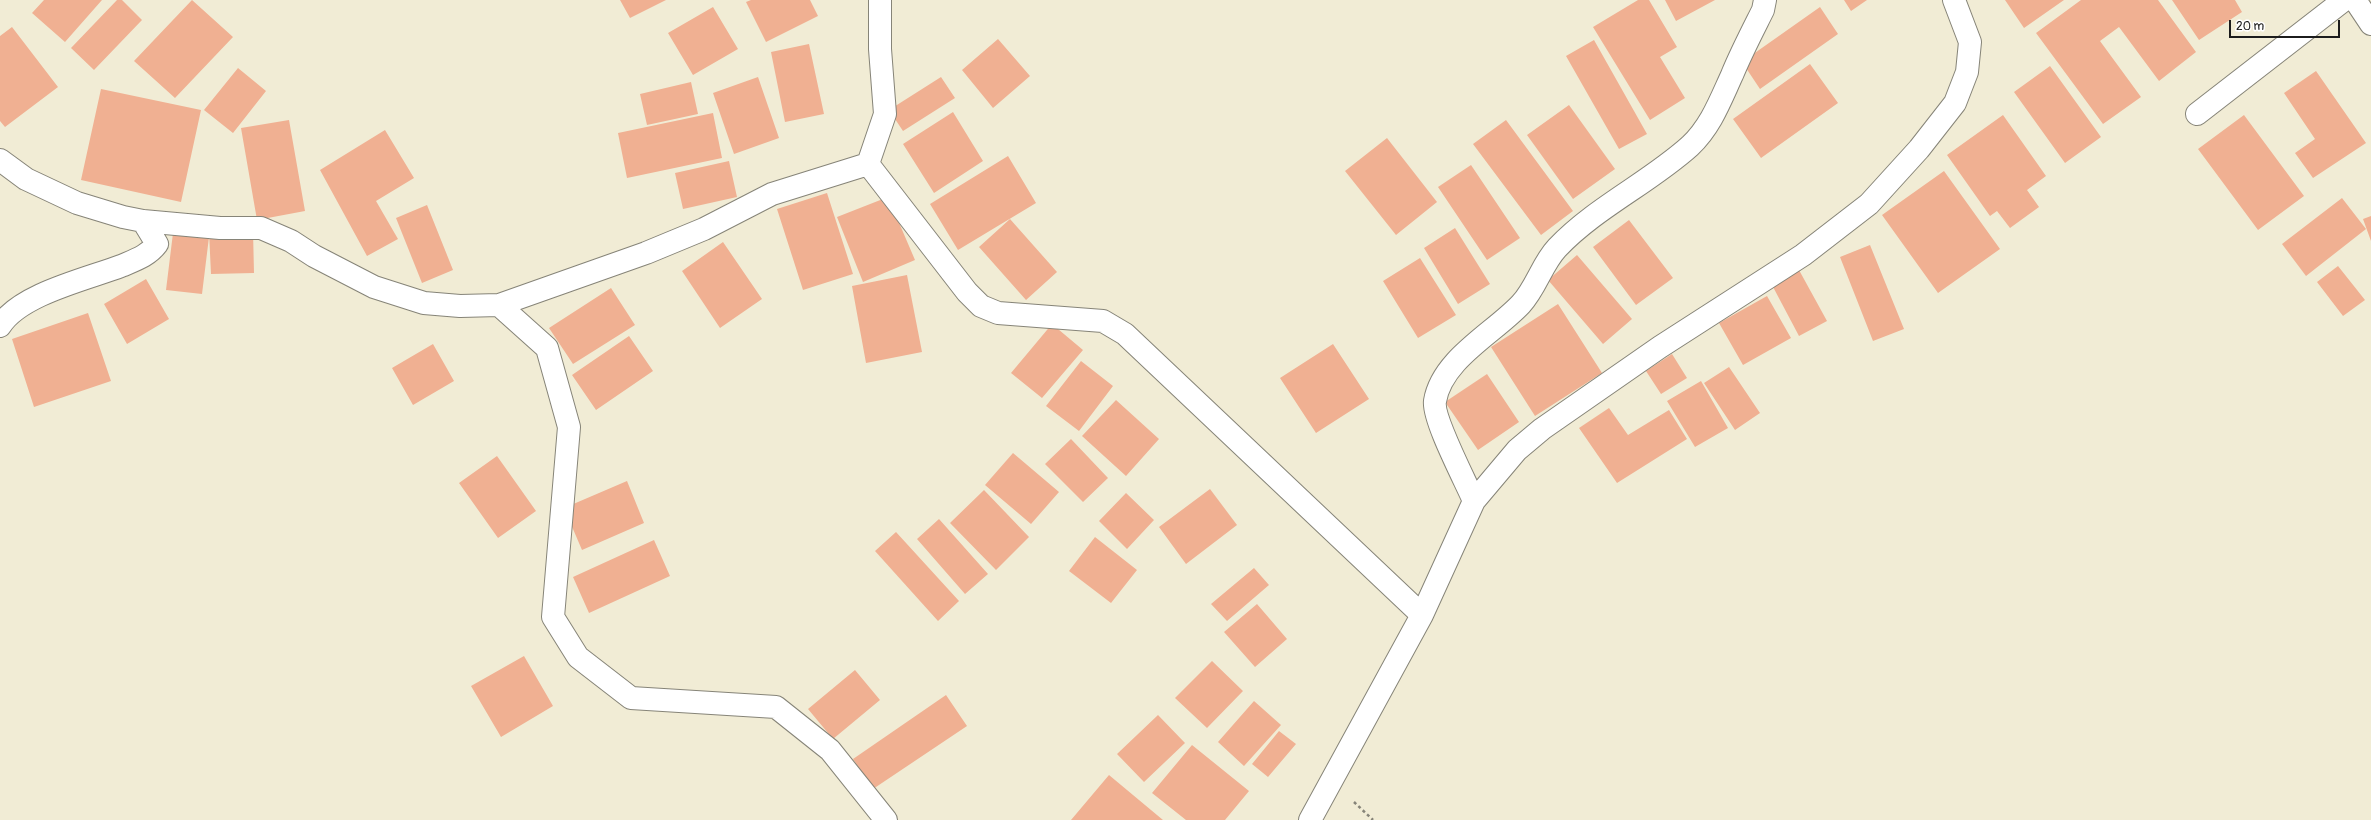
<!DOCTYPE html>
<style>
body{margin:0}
#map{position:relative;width:2371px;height:820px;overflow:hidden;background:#f1ecd5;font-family:Pangolin,sans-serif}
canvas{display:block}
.scale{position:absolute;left:2229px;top:20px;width:111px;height:18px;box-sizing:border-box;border:2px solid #1c1c1c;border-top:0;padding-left:5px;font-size:12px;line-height:14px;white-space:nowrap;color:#1c1c1c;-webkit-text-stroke:3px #fff;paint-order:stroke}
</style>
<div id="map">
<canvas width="2371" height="820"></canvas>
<div class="scale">20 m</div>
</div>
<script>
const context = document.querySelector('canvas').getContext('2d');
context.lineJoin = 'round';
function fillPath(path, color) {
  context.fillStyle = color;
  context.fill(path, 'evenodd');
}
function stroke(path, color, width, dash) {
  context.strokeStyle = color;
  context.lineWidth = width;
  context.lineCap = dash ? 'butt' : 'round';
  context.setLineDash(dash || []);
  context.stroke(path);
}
const building = new Path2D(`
 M44,0H102L65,42L32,13Z
 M117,0H122L142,20L94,70L71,48Z
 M192,0L233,37L175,98L134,61Z
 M620,0H666L630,18Z
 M751,0H810L818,16L766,42L746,2Z
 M1638,0H1649L1677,47L1660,57L1685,98L1650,120L1593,27Z
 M1665,0H1715L1676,21Z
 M1844,0H1867L1851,11Z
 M2005,0H2064L2024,28Z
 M2081,0H2158L2196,52L2159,81L2119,27L2100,41L2141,97L2103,124L2036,33Z
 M2172,0H2235L2242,12L2199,40Z
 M713,7L738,49L693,75L668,33Z
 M1820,7L1838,34L1760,89L1742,62Z
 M12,27L58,87L5,127L0,121V36Z
 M998,39L1030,76L993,108L962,70Z
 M1594,40L1647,134L1619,149L1566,56Z
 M809,44L824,114L785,122L771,52Z
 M1810,64L1838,103L1761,158L1733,119Z
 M2050,66L2101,137L2065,163L2014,92Z
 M238,68L266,91L233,133L204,110Z
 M2316,71L2366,143L2313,178L2295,153L2315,139L2284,93Z
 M758,77L779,138L734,154L713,93Z
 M941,77L955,98L903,131L889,110Z
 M691,82L698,114L647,125L640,94Z
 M101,89L201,110L181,202L81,180Z
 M1569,105L1615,169L1573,199L1527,135Z
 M953,112L983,161L934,193L903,144Z
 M713,113L722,158L627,178L618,133Z
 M2003,115L2046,176L2027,190L2039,207L2010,228L1997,211L1990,216L1947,155Z
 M2244,115L2304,196L2258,230L2198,149Z
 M289,120L305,211L257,220L241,128Z
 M1506,120L1573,211L1541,235L1473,144Z
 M385,130L414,178L376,201L398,239L367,256L320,170Z
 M1387,138L1437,202L1396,235L1345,171Z
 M1008,156L1036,203L958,250L930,204Z
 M729,161L737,197L683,209L675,173Z
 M1471,165L1520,238L1487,260L1438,187Z
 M1944,171L2000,249L1938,293L1882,215Z
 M827,193L853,274L803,290L777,209Z
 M888,197L915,260L863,282L837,217Z
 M2342,198L2366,229L2306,276L2282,244Z
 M427,205L453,270L422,283L396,218Z
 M2371,216V241L2363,219Z
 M1010,219L1057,272L1026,300L979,247Z
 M1629,220L1673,278L1636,305L1593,247Z
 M1455,228L1490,284L1458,304L1424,248Z
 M253,231L254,273L211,274L209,232Z
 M173,233L209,237L202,294L166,290Z
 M723,242L762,299L720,328L682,271Z
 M1870,245L1904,329L1873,341L1840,257Z
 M1577,255L1632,319L1603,344L1548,280Z
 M1420,258L1456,315L1418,338L1383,281Z
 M2338,266L2365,300L2343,316L2317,282Z
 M1799,270L1827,321L1799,336L1772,285Z
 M907,275L922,352L866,363L852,286Z
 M146,279L169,319L127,344L104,304Z
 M611,288L635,325L573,364L549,328Z
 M1767,296L1791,338L1743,365L1719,323Z
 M1558,304L1602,373L1535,416L1491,347Z
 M88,313L111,381L34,407L12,339Z
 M1052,324L1083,350L1042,398L1011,373Z
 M629,336L653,371L596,410L572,375Z
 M433,344L454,381L413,405L392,368Z
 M1333,344L1369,399L1316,433L1280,378Z
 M1672,354L1687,378L1661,394L1646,371Z
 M1081,361L1113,386L1079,431L1046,406Z
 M1729,367L1760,413L1735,430L1704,383Z
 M1487,374L1519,422L1478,450L1445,402Z
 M1701,381L1728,428L1695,447L1667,401Z
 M1116,400L1159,439L1126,476L1082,436Z
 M1609,408L1628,435L1669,410L1687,439L1617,483L1579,428Z
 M1071,439L1108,478L1083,502L1045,464Z
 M1013,453L1059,492L1031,524L985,485Z
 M497,456L536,511L498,538L459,483Z
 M627,481L644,523L582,550L564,508Z
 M1210,489L1237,525L1186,564L1159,527Z
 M984,490L1029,537L996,570L950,523Z
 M1126,493L1154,520L1127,549L1099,521Z
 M939,519L988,574L965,594L917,539Z
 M896,532L959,601L938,621L875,551Z
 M1095,537L1137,570L1111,603L1069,571Z
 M654,540L670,576L589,613L573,577Z
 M1254,568L1269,585L1227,621L1211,604Z
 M1257,604L1287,639L1255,667L1224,632Z
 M524,656L553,706L501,737L471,686Z
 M1212,661L1243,691L1207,728L1175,698Z
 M855,670L880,700L833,739L808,709Z
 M946,695L967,726L873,789L853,759Z
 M1254,701L1281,725L1244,766L1218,742Z
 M1158,715L1185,743L1144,782L1117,754Z
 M1279,731L1296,744L1268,777L1252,764Z
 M1192,745L1249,791L1225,820H1186L1152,793Z
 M1109,775L1163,820H1071Z`);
const path = new Path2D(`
 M1354,802L1373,820`);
const minor = new Path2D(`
 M2355,0L2371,24
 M2197,114L2344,0
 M0,160L26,179L77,203L123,217L143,221L220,228H261L291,241L314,256L374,287L424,303L460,306L499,305L646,253L704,229L772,194L868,164
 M868,164L967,292L981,306L998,313L1103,321L1125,334L1422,615
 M868,164L885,114L880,49V0
 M499,305L547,348L569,427L553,617L578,657L631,698L776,707L830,750L886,820
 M0,326C20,294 87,279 121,266C135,260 148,256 157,244L143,221
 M1474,501C1466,482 1432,418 1435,401C1442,359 1494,333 1521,304C1536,288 1542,264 1557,248C1596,207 1649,183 1690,146C1711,126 1720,101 1732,75C1741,53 1752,32 1763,10L1765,0
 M1310,820L1422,615L1474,501L1517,450L1542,429L1660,347L1803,255L1869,204L1919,149L1955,103L1967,72L1970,42L1954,0`);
fillPath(building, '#f0b092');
stroke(minor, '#868478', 24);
stroke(path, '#868478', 2.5, [3, 3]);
stroke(minor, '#fff', 22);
</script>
